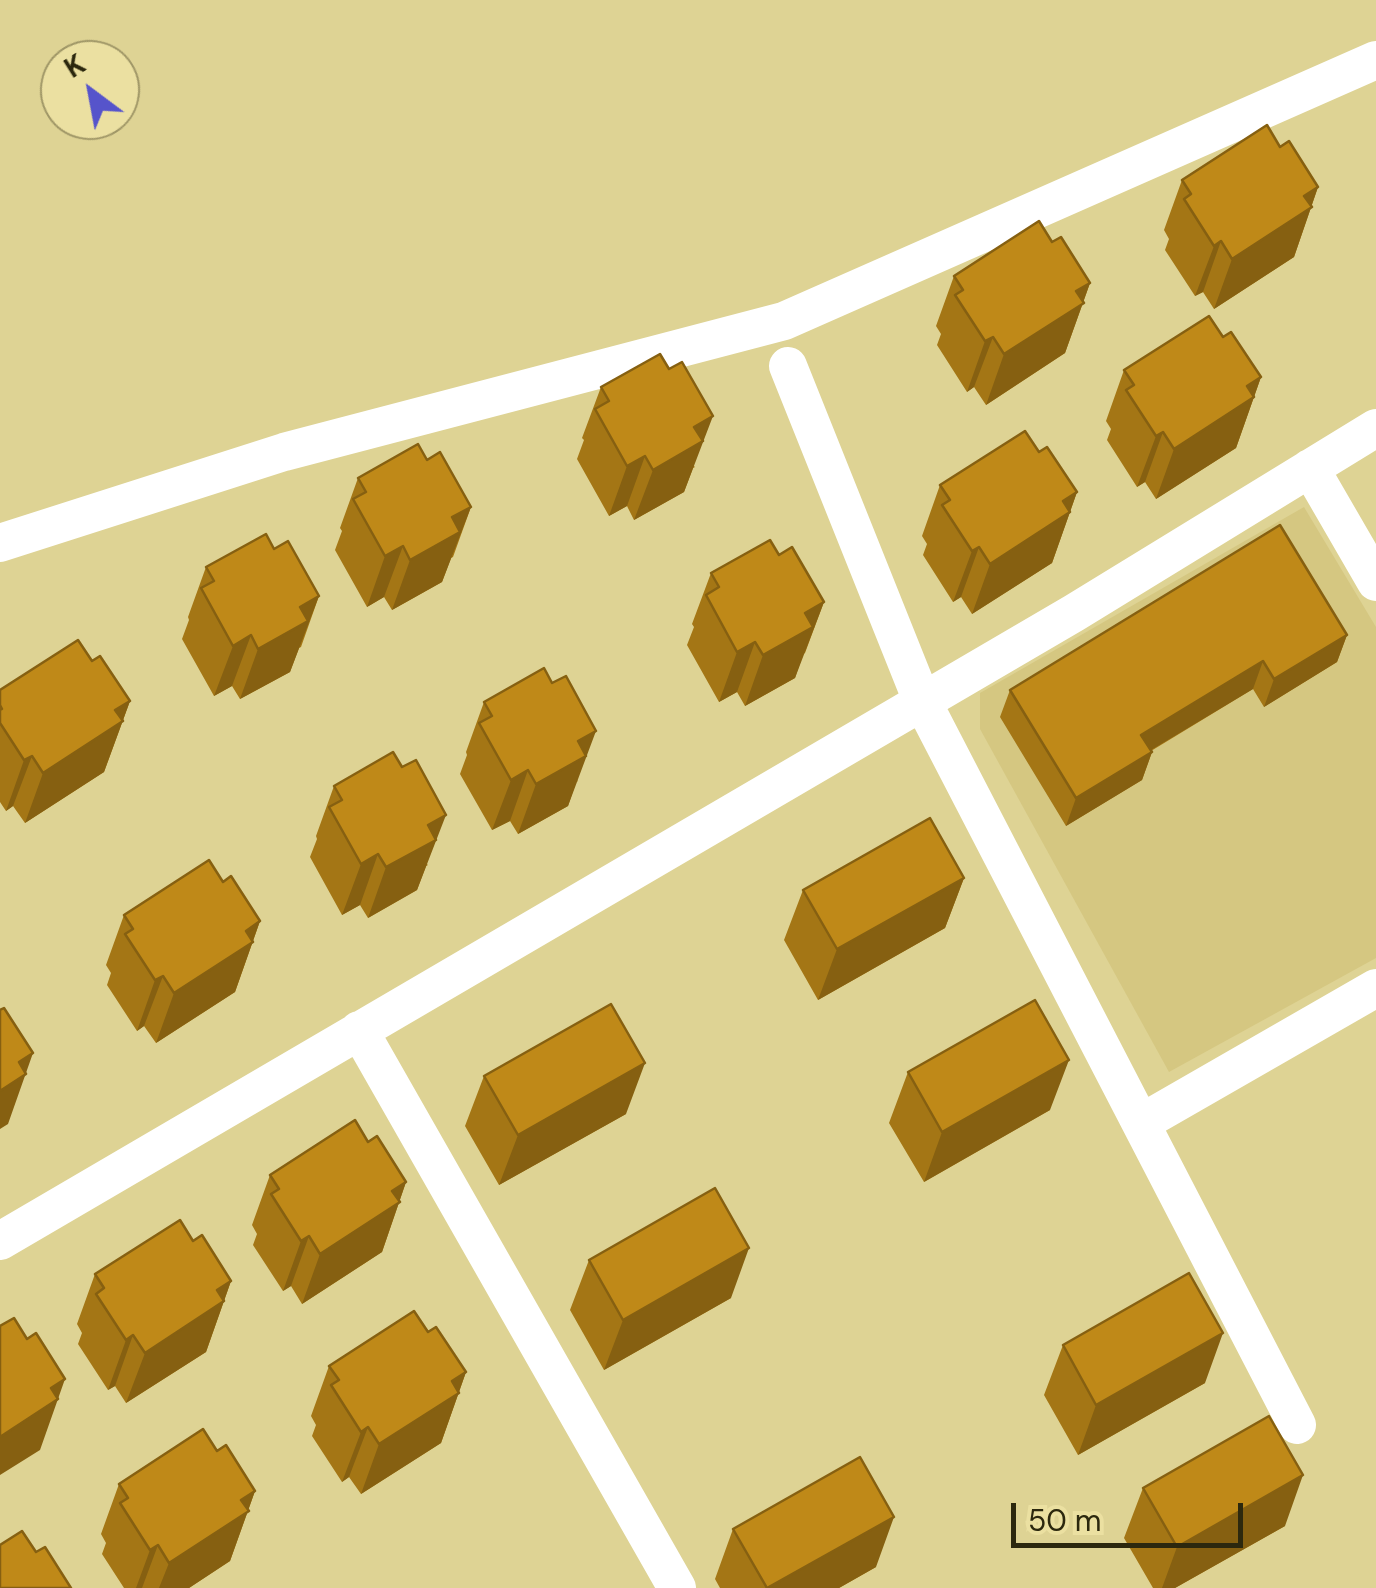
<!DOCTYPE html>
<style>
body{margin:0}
#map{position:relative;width:1376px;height:1588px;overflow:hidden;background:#ded394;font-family:"DM Sans",sans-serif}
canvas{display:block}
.north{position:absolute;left:40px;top:40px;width:100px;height:100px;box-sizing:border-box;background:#ebe0a1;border:2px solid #9f9666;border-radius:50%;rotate:328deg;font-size:28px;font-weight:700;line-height:40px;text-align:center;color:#2c280e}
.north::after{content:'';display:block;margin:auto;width:35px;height:45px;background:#5654cb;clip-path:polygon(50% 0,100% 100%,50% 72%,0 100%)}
.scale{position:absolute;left:1011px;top:1503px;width:232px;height:45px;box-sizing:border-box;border:5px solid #2c280e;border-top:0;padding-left:12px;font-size:30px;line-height:35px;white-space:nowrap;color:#2c280e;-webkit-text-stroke:8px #ebe0a1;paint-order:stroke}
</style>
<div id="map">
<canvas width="1376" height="1588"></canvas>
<div class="north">K</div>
<div class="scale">50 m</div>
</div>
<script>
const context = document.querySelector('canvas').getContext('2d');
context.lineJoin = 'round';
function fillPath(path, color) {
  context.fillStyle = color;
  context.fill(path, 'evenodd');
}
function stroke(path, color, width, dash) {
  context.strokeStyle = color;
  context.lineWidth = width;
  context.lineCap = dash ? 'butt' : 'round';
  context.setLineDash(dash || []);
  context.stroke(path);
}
const built = new Path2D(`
 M1304,507L1376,627V958L1169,1072L980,729V693Z`);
const minor = new Path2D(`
 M788,366L922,701L1297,1425
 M1310,468L1376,582
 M0,543L284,452L784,321L1376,60
 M359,1030L677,1588
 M1141,1123L1376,988
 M0,1241L1074,613L1376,428`);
const wall = new Path2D(`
 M1280,147L1318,187L1294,257L1214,309L1203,292L1195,296L1165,250L1169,239L1164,230L1182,180Z
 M1052,242L1090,283L1065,353L986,405L974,387L967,392L937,345L941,334L936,326L954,276Z
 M1223,337L1261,377L1236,448L1156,499L1145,482L1137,487L1107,440L1111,429L1106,421L1124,370Z
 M601,387L695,467L693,468L684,492L634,520L627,506L609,516L577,459L584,440L582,438Z
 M1039,452L1077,492L1052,563L972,614L961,597L953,602L923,555L927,544L922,536L940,485Z
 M427,460L471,507L453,557L451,558L442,582L392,610L384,597L367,607L335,550L342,531L340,528L358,478Z
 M274,549L319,596L301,647L299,648L290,672L240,699L232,686L214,696L182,639L189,620L188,617L206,567Z
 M779,555L824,602L805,653L803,654L795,678L745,706L737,692L719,702L687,645L694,627L692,624L711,573Z
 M1347,635L1337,662L1264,707L1253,689L1151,751L1152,752L1142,780L1066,826L1000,717L1010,690Z
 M92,661L130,701L104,772L25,823L13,806L6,811L0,802V690Z
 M484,702L578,781L576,782L568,806L518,834L510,821L492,830L460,774L467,755L466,752Z
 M334,786L428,865L426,866L417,890L368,918L360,905L342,915L310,857L317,839L316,836Z
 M964,878L945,928L818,1000L784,940L803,890Z
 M223,882L260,921L235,992L156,1043L144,1026L137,1031L107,985L111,973L106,965L124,915Z
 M908,1072L1050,1110L924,1182L889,1123Z
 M484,1076L626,1114L499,1185L465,1126Z
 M368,1142L406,1182L382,1252L302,1304L291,1286L283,1291L253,1245L257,1234L252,1225L270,1175Z
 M193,1241L231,1281L206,1352L126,1403L115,1386L108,1390L78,1344L82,1333L77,1324L95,1274Z
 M589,1260L731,1298L604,1370L570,1310Z
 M428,1332L466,1372L441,1443L361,1494L349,1477L342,1482L312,1436L316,1425L311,1416L329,1366Z
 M1063,1345L1205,1383L1078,1455L1044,1395Z
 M217,1451L255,1491L230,1561L189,1588H124L102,1554L106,1543L101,1534L119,1484Z
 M1143,1488L1285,1526L1175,1588H1153L1124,1538Z
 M733,1529L876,1567L839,1588H720L715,1579Z`);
const shadedWall = new Path2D(`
 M1318,187L1294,257L1214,309L1232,259L1304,196Z
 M1221,241L1203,292L1195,296L1214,246Z
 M1090,283L1065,353L986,405L1004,354L1076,291Z
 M993,337L974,387L967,392L985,341Z
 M1261,377L1236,448L1156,499L1174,449L1247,386Z
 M713,416L684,492L634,520L653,470L694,427Z
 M1163,432L1145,482L1137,487L1156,436Z
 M645,456L627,506L609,516L627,466Z
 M1077,492L1052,563L972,614L990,564L1063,501Z
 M471,507L442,582L392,610L410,560L452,517Z
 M403,546L384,597L367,607L385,556Z
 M979,547L961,597L953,602L972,551Z
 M319,596L290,672L240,699L258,649L300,607Z
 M824,602L795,678L745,706L763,655L805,613Z
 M251,635L232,686L214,696L233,646Z
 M1347,635L1337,662L1264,707L1274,679Z
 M755,642L737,692L719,702L737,652Z
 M1263,661L1253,689L1131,762L1141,735Z
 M130,701L104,772L25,823L43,773L115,710Z
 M596,731L568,806L518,834L536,784L578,741Z
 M1152,752L1142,780L1066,826L1076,798Z
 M32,756L13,806L6,811L24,760Z
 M528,770L510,821L492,830L511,780Z
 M446,815L417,890L368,918L386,867L428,825Z
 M378,854L360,905L342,915L361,864Z
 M964,878L945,928L818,1000L837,949Z
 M260,921L235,992L156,1043L174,993L246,931Z
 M163,976L144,1026L137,1031L155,980Z
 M33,1053L8,1124L0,1129V1091L19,1062Z
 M1069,1060L1050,1110L924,1182L942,1132Z
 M645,1063L626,1114L499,1185L518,1135Z
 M406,1182L382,1252L302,1304L320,1254L392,1191Z
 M309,1236L291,1286L283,1291L301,1241Z
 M749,1248L731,1298L604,1370L623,1320Z
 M231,1281L206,1352L126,1403L145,1353L217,1290Z
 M1223,1333L1205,1383L1078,1455L1096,1405Z
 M133,1335L115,1386L108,1390L126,1340Z
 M466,1372L441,1443L361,1494L379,1444L452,1381Z
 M65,1379L40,1450L0,1475V1437L51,1388Z
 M368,1427L349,1477L342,1482L361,1432Z
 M1303,1475L1285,1526L1175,1588H1162L1177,1547Z
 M255,1491L230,1561L189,1588H159L169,1563L241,1500Z
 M894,1517L876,1567L839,1588H768Z
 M158,1545L142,1588H136L150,1550Z`);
const building = new Path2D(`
 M1267,125L1280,147L1289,141L1318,187L1304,196L1312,207L1232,259L1221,241L1214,246L1184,199L1191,194L1182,180Z
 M1039,221L1052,242L1061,237L1090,283L1076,291L1084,303L1004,354L993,337L985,341L955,295L963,290L954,276Z
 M1209,316L1223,337L1231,332L1261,377L1247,386L1254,397L1174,449L1163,432L1156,436L1126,390L1134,385L1124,370Z
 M660,354L669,369L682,362L713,416L694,427L703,441L653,470L645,456L627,466L595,409L609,401L601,387Z
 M1025,431L1039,452L1047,447L1077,492L1063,501L1070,512L990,564L979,547L972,551L942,505L950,500L940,485Z
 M418,444L427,460L440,452L471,507L452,517L460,532L410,560L403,546L385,556L353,499L366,492L358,478Z
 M1280,525L1347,635L1274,679L1263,661L1141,735L1152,752L1076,798L1010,690Z
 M266,534L274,549L288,541L319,596L300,607L308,621L258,649L251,635L233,646L201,588L214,581L206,567Z
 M770,540L779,555L792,547L824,602L805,613L813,627L763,655L755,642L737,652L706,595L719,587L711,573Z
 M78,640L92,661L100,656L130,701L115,710L123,721L43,773L32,756L24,760L0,723V710L2,709L0,705V690Z
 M544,668L552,683L566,676L596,731L578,741L586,756L536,784L528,770L511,780L479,723L492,716L484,702Z
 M393,752L402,767L416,760L446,815L428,825L436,840L386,867L378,854L361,864L329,807L342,800L334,786Z
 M930,818L964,878L837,949L803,890Z
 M209,860L223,882L231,876L260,921L246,931L253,942L174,993L163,976L155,980L125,934L133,929L124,915Z
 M1035,1000L1069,1060L942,1132L908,1072Z
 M611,1004L645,1063L518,1135L484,1076Z
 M4,1008L33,1053L19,1062L26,1074L0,1091V1010Z
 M355,1120L368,1142L377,1136L406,1182L392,1191L400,1202L320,1254L309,1236L301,1241L271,1194L279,1189L270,1175Z
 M715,1188L749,1248L623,1320L589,1260Z
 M180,1220L193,1241L202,1235L231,1281L217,1290L224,1301L145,1353L133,1335L126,1340L96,1294L104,1288L95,1274Z
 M1189,1273L1223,1333L1096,1405L1063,1345Z
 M414,1311L428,1332L436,1327L466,1372L452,1381L459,1393L379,1444L368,1427L361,1432L331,1385L339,1380L329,1366Z
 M14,1318L27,1339L36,1333L65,1379L51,1388L58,1399L0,1437V1326Z
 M1269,1416L1303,1475L1177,1547L1143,1488Z
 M203,1429L217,1451L226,1445L255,1491L241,1500L249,1511L169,1563L158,1545L150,1550L120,1503L128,1498L119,1484Z
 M860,1457L894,1517L767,1588L733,1529Z
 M22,1531L36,1552L45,1547L71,1588H0V1545Z`);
fillPath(built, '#d5c781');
stroke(minor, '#fff', 38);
fillPath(wall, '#a47615');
fillPath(shadedWall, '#866011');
fillPath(building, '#bf8918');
stroke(building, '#866011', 2.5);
</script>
